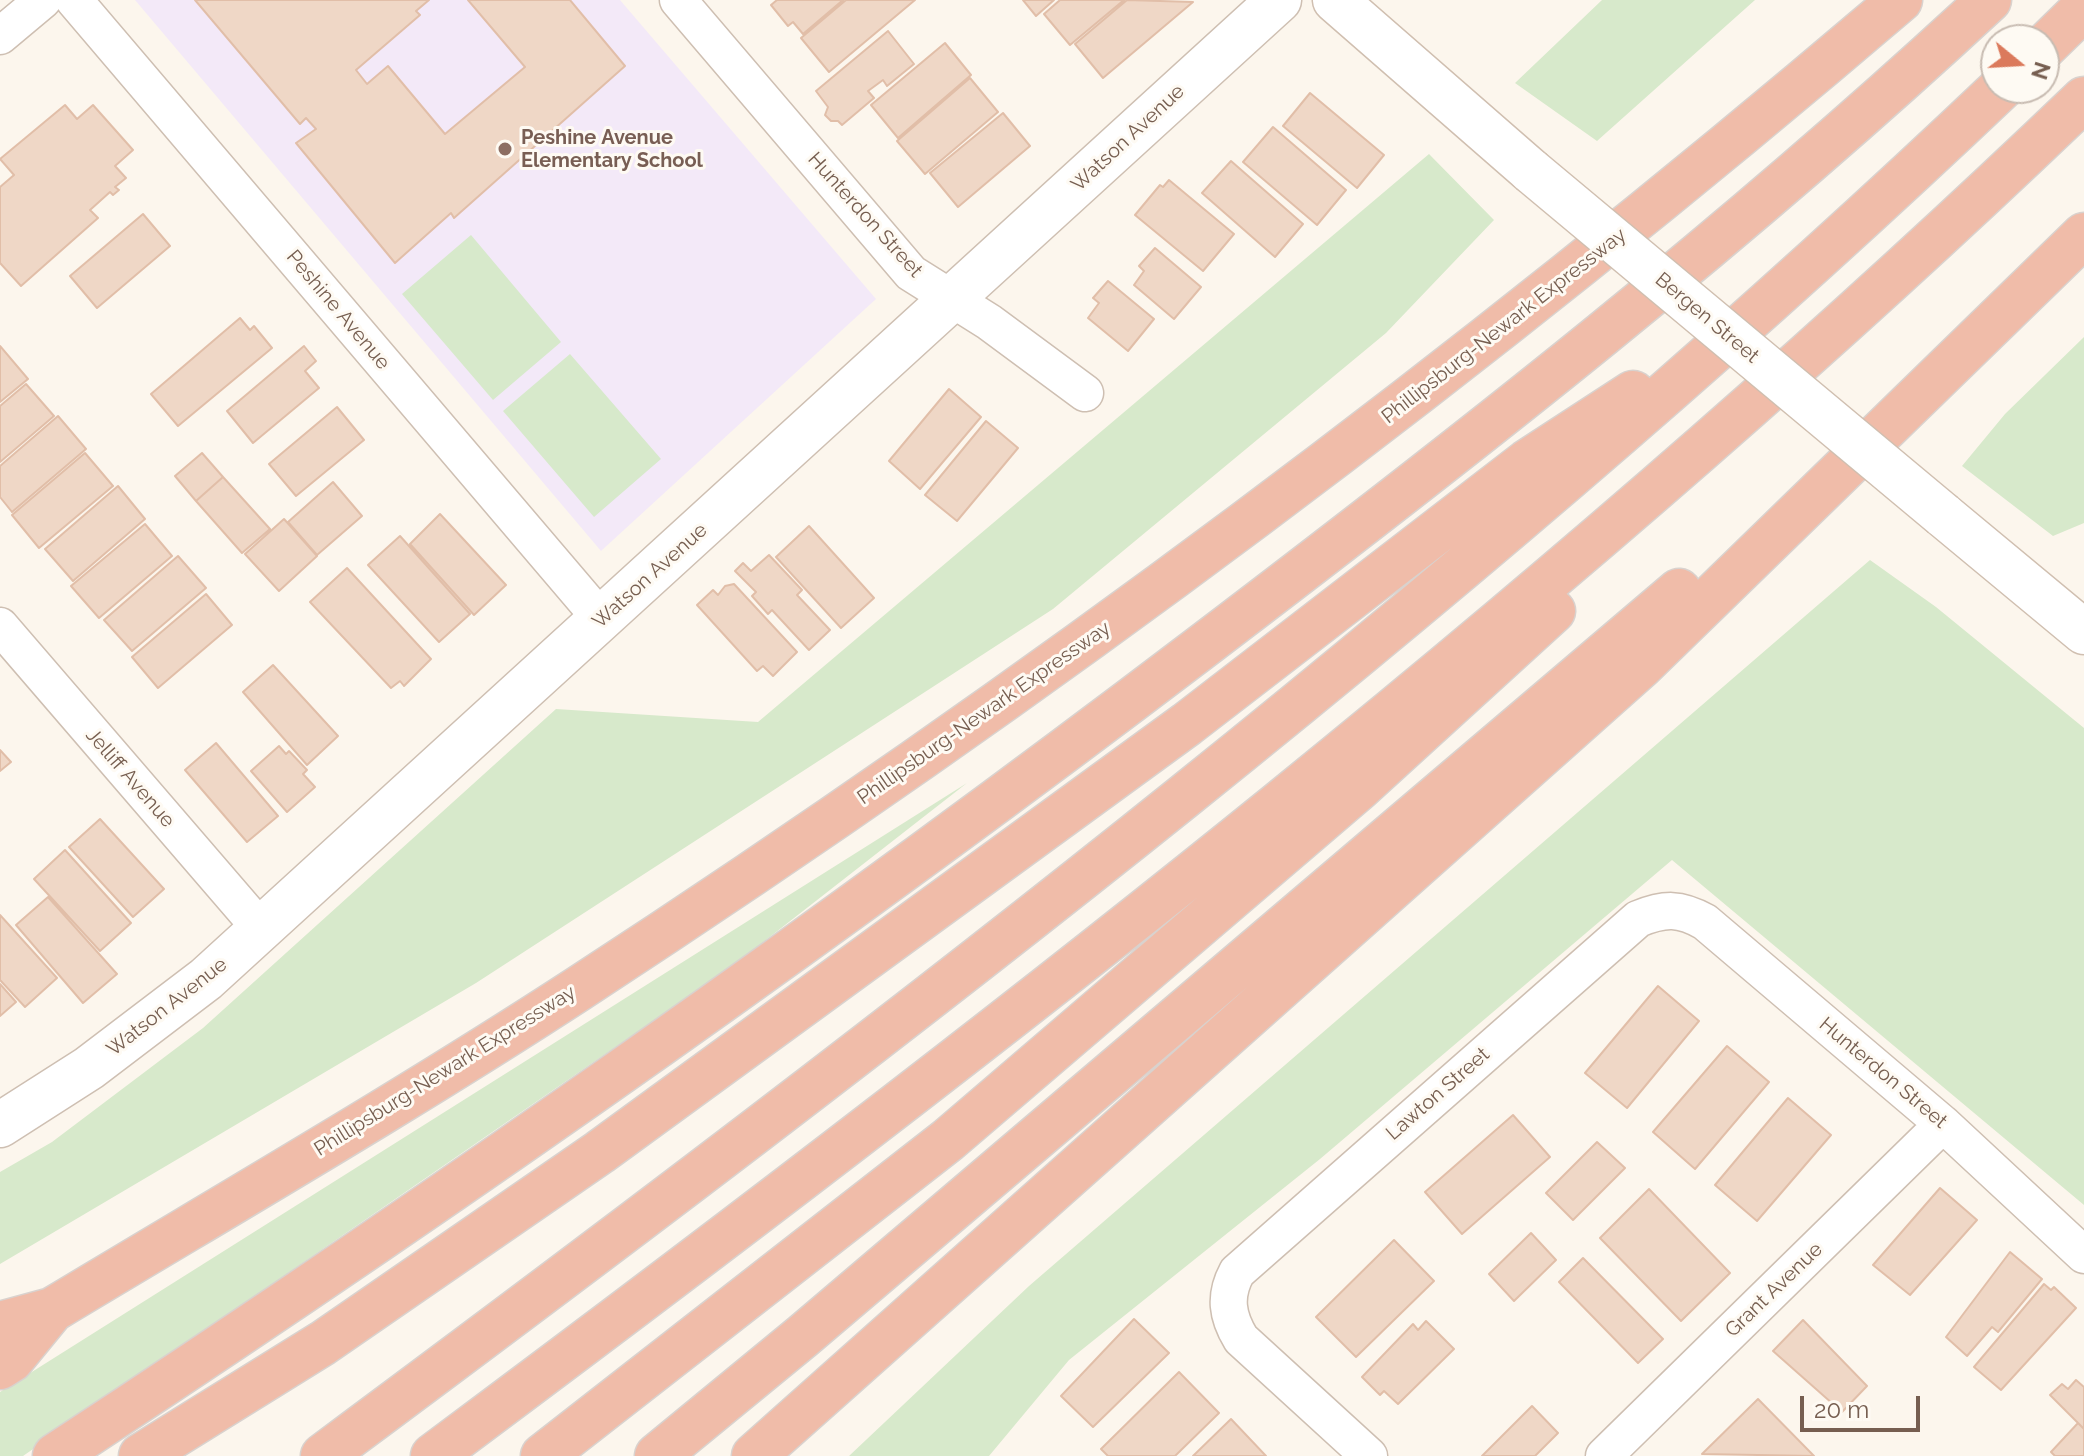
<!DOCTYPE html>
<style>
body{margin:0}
#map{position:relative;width:2084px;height:1456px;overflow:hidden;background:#fcf6ed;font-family:Raleway,sans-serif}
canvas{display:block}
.north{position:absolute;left:1980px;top:24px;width:80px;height:80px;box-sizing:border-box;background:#fefaf3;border:2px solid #c8bcb2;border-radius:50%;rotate:108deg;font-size:22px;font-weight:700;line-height:32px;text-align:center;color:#765e50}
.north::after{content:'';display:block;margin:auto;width:28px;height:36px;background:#db7a5c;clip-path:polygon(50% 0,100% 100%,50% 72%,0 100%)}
.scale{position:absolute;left:1800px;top:1396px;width:120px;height:36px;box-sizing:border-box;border:4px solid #765e50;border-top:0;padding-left:10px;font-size:24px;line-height:28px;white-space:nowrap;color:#765e50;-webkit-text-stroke:6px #fefaf3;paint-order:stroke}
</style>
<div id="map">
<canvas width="2084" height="1456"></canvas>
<div class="north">N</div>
<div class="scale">20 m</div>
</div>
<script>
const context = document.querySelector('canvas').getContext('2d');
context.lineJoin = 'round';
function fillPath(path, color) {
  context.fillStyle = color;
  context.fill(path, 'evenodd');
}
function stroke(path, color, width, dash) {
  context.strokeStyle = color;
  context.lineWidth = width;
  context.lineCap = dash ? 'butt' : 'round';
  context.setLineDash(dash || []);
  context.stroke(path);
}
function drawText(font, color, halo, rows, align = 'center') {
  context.font = font + ' Raleway,sans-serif';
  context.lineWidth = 6;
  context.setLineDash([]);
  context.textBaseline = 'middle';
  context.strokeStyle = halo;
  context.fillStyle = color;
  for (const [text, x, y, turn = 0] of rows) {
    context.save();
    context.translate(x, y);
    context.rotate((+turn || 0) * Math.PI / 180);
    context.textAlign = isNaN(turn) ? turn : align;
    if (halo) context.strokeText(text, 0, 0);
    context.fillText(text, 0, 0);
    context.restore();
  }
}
const education = new Path2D(`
 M135,0H620L876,299L601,551Z`);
const green = new Path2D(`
 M1602,0H1755L1597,141L1515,83Z
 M1429,154L1494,220L1386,333L1053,609L476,983L0,1264V1172L52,1142L203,1028L556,709L758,722Z
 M471,235L561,342L493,400L402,294Z
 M2084,337V523L2053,536L1962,466L2005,414Z
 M570,354L661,459L594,517L503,411Z
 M1870,560L1936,607L2084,728V1205L1672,860L1320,1159L1069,1360L989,1456H849L1029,1286Z
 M967,783L730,968L23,1456H0V1392Z`);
const building = new Path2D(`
 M195,0H429L416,11L420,15L356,70L367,84L388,66L445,134L525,67L468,0H570L625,66L454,218L451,213L395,263L296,143L316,129L306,118L300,124Z
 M777,0H843L803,34L793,22L788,26L771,5Z
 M846,0H915L829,72L801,38Z
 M1023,0H1054L1036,16Z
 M1060,0H1124L1070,45L1044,14Z
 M1127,0L1193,2L1103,78L1075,44Z
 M888,31L914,64L887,86L883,80L868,91L874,98L842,125L838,121H831L825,115L828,107L816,91Z
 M945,43L971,75L898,138L871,105Z
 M970,78L998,112L925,174L897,141Z
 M1310,93L1384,155L1357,188L1283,126Z
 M65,105L77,119L93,105L133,150L115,166L126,178L115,187L119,190L113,195L110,192L90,210L98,218L21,286L0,263V187L14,175L0,159Z
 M1003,113L1030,146L958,207L930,173Z
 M1273,127L1346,190L1317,225L1243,162Z
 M1231,161L1303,224L1275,257L1202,193Z
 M1169,180L1234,234L1203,271L1135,215L1160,185L1163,187Z
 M143,214L170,246L97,308L70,276Z
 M1155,248L1201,287L1174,319L1134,285L1144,271L1139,266Z
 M1108,281L1154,319L1128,351L1088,318L1099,303L1093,298Z
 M240,318L250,330L254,326L272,348L178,426L151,394Z
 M0,346L28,379L0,402Z
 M304,346L316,361L305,371L319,388L253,443L227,411Z
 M26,384L54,416L0,462V406Z
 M949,389L981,417L920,489L889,461Z
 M337,407L364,440L296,496L269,464Z
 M58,416L86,449L12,512L0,497V466Z
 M986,421L1018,448L957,521L925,495Z
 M85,453L113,486L39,548L12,515Z
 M202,453L223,477L196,501L175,476Z
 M223,477L270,529L242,553L196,501Z
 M333,482L362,516L317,555L288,522Z
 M118,486L145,519L73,581L45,549Z
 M440,514L506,585L474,615L410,544Z
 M284,519L317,556L279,591L245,554Z
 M145,524L172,556L99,618L71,586Z
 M809,526L874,598L841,628L776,557Z
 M400,536L470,614L439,642L368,565Z
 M769,555L802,590L797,595L830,630L809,650L772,610L768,614L752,596L756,592L735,571L743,563L751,571Z
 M178,556L206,588L132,651L104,620Z
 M347,568L431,659L404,686L400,681L391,688L310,602Z
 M734,584L797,652L773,676L763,666L757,671L697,605L713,590L718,595L725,586Z
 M206,594L232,625L158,688L132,657Z
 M273,665L338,736L307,765L243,692Z
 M216,743L278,816L247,842L185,770Z
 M279,746L286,754L289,751L307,770L303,774L315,787L287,812L251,771Z
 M0,750L11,762L0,771Z
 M100,819L164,889L133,917L69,847Z
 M65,850L131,923L100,951L34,879Z
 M48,897L117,974L83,1003L16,925Z
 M0,915L57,978L25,1007L0,980Z
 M0,984L16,1002L0,1016Z
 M1658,986L1699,1021L1627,1108L1585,1073Z
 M1727,1046L1769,1082L1695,1169L1653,1132Z
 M1788,1098L1831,1135L1757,1221L1715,1185Z
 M1513,1115L1550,1157L1462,1234L1425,1192Z
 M1597,1142L1625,1168L1573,1220L1546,1193Z
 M1940,1188L1977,1220L1910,1295L1873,1265Z
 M1649,1189L1730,1273L1681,1321L1600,1238Z
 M1531,1233L1556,1260L1514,1301L1489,1274Z
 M1394,1240L1434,1281L1356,1357L1316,1317Z
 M2010,1252L2042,1279L1998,1332L1992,1327L1967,1356L1946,1337Z
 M1583,1258L1663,1339L1638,1363L1559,1282Z
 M2044,1284L2051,1290L2054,1287L2076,1308L2001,1390L1974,1367Z
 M1134,1319L1169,1353L1093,1427L1061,1396Z
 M1803,1320L1867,1386L1842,1412L1773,1351Z
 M1426,1321L1454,1349L1398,1404L1384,1391L1380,1395L1362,1377L1413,1324L1418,1330Z
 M1179,1372L1219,1413L1175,1456H1108L1101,1449Z
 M2076,1380L2084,1387V1429L2050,1395L2062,1384L2068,1389Z
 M1758,1399L1814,1456L1702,1454Z
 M1532,1406L1558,1433L1535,1456H1482Z
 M1231,1419L1266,1456H1193Z
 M2078,1423L2084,1429V1456H2055L2051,1452Z`);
const minor = new Path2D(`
 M74,0L602,620
 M678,0L911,273L989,322L1085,393
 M0,36L43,0
 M0,626L261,929
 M1369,1456L1241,1339C1227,1316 1224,1296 1237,1272L1638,919C1665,908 1680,908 1705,922L1943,1124L2084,1255
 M1604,1456L1943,1124`);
const tertiary = new Path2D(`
 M0,1125L89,1068L206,979L1279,0`);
const secondary = new Path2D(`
 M1335,0L1531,171
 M1943,515L2084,632`);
const motorway = new Path2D(`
 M2044,47L2084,8
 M0,1324L52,1310C228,1204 406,1101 578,989C1040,688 1481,358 1900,0
 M0,1367L11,1360L52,1310
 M55,1456C445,1200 828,931 1199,649C1473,441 1737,234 1989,0
 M141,1456L323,1343L600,1152L1187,724L1527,462L1633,393
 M323,1456C902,1026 1478,585 2001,88
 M433,1456C1004,1031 1570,592 2084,99
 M543,1456L948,1140L1359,788L1553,611
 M657,1456L803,1336L1679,591
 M754,1456L1642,665L2084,235`);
const secondaryBridge = new Path2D(`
 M1531,171L1943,515`);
const markers = [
 [505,149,8,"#8d6e63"]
];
const educationNames = [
 ["Peshine Avenue",521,138],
 ["Elementary School",521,161]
];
const streetNames = [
 ["Watson Avenue",1128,138,-43],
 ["Hunterdon Street",865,215,48],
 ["Peshine Avenue",338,310,50],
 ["Bergen Street",1707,318,40],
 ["Phillipsburg-Newark Expressway",1504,326,-38],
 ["Watson Avenue",650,576,-42],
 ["Phillipsburg-Newark Expressway",984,713,-35],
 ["Jelliff Avenue",130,778,49],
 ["Watson Avenue",167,1007,-38],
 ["Phillipsburg-Newark Expressway",445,1071,-32],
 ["Hunterdon Street",1883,1073,40],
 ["Lawton Street",1438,1094,-41],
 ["Grant Avenue",1774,1290,-44]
];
fillPath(education, '#f3e9f8');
fillPath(green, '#d7e9cb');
fillPath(building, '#efd7c6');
stroke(building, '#e1bea8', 2);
stroke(minor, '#cebfb2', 39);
stroke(tertiary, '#cebfb2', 47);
stroke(secondary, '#d0bfb0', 47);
stroke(motorway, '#d9d2ce', 47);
stroke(minor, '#fff', 36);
stroke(tertiary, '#fff', 44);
stroke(secondary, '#fff', 44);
stroke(motorway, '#f0bca9', 44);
stroke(secondaryBridge, '#d0bfb0', 47, []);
stroke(secondaryBridge, '#fff', 44);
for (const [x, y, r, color] of markers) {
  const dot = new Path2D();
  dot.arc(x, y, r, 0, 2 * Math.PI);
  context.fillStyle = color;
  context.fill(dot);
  stroke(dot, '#fefaf3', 3);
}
drawText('bold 20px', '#785e54', '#fefaf3', educationNames, 'left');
drawText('20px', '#765e50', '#fefaf3', streetNames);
</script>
